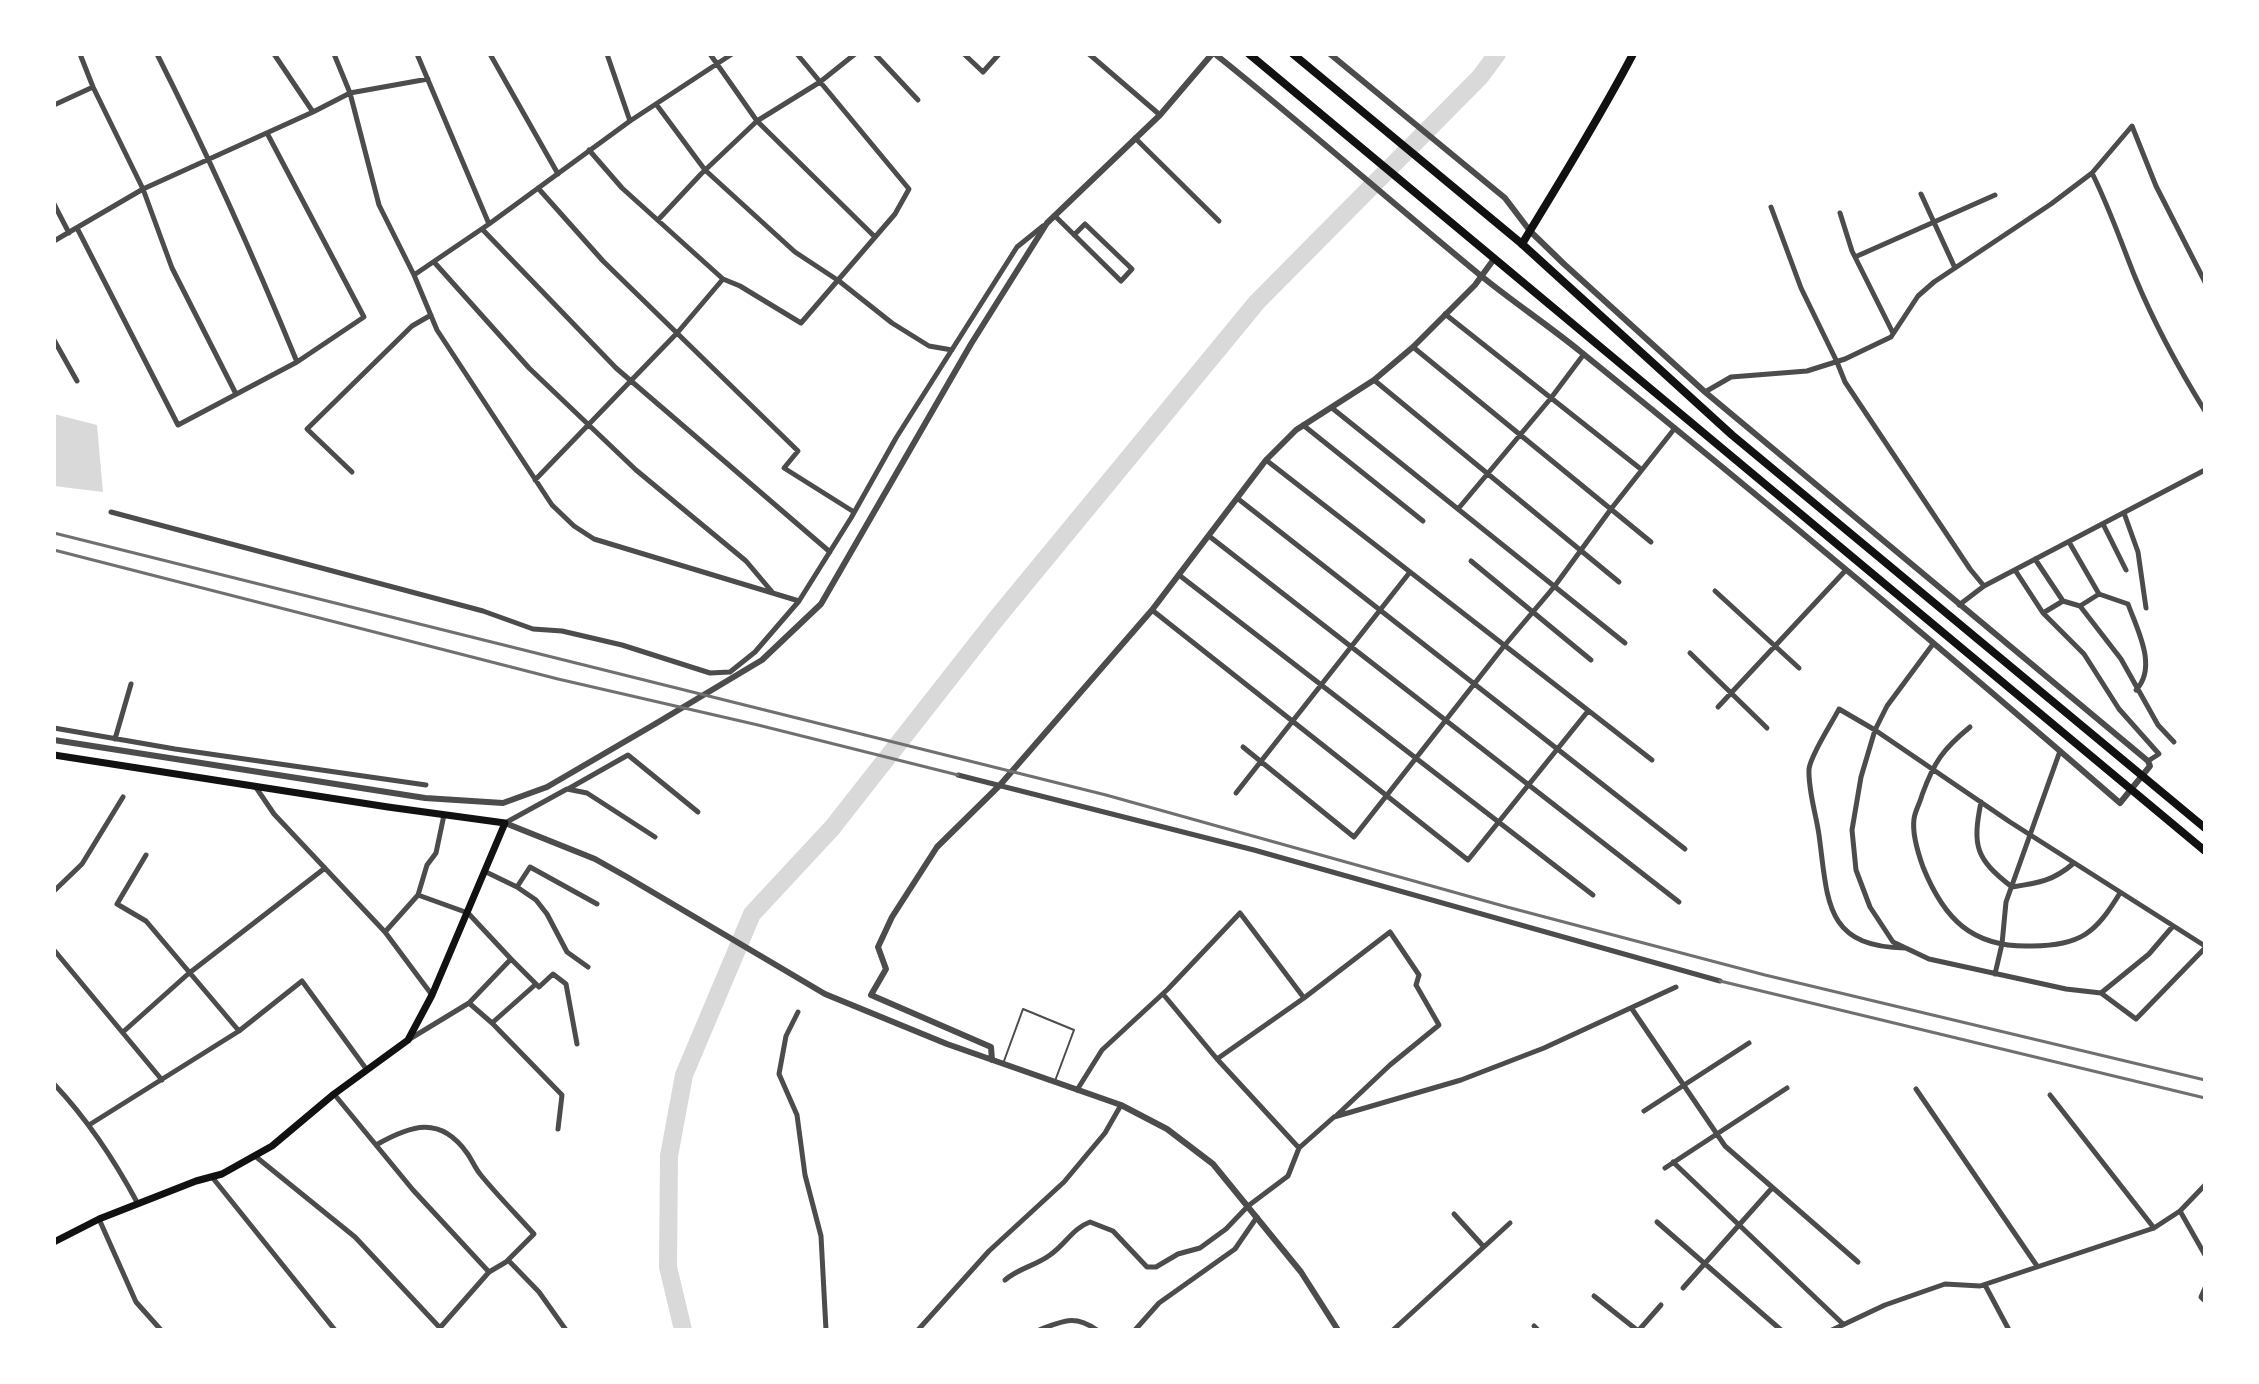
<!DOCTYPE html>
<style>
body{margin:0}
#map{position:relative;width:2259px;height:1384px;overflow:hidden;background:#fff;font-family:Jost,sans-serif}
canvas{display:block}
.frame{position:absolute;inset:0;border:56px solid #fff;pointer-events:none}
</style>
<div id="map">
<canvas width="2259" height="1384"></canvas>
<div class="frame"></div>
</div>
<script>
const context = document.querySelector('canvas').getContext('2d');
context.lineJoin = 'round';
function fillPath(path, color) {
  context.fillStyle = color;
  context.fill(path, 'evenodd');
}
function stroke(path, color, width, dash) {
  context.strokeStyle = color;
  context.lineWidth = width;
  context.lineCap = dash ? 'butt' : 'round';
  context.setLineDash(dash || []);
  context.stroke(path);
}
const water = new Path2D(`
 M54,414L97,425L103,492L54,486Z`);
const river = new Path2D(`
 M683,1330L668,1267L669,1156L684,1075L752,914L832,828L996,619L1257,302L1480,77L1497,54`);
const service = new Path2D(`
 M1004,1061L1023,1009L1074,1030L1055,1081`);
const minor = new Path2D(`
 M80,54L93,87L143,189L172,268L236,394
 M157,54C208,155 254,257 297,362
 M274,54L313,112
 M334,54L350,93L379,205L414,275L437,330L552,505L574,526L594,539L799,601
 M490,54L558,174
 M607,54L630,121
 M710,54L757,121L875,237
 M875,54L918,100
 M964,54L983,72L999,54
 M1089,54L1160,115
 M656,104L705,170L795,252L839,281L892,323L929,346L952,350
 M54,105L93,87
 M1135,138L1219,221
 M589,150L622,188L723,279L740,286L801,323L895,214L909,189L797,54
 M538,188L603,261L798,451L784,468L854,512
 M1921,194L1955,268
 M54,204L69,233
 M1771,207L1801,288L1837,362L1845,382L1970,569L1984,586
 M1840,213L1852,251L1893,333
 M1055,216L1121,281L1132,269L1085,224L1074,235
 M658,220L701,174L757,121L820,82L855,54
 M489,224L630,121L732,54
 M77,228L178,425L297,362L364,317L267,133
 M482,229L616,368L830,552
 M54,241L143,189L313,112L350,93L428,79
 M1855,257L1995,195
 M434,262L529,368L636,470L746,561L773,593
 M414,275L489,224L417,54
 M2205,282L2156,186L2132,126L2092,173C2109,207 2121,242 2135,277C2154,323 2179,369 2205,411
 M1445,314L1642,470
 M54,340L77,381
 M1413,347L1651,542
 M1374,380L1619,582
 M1705,392L1731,377L1807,371L1845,359L1891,337L1918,296L1934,282L2051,204L2092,173
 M1332,408L1625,643
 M1303,425L1423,521
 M1266,460L1652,760
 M352,472L307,429L412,326L431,315
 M535,480L678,332L723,279
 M1237,498L1685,849
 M1458,509L1551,398L1584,354
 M111,512L483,611L533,629L562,631L622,645L710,673L730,672L755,652L799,601L851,518L896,438L1017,247L1043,226
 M2124,513L2138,552L2146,608
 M2103,524L2126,570
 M1209,536L1679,902
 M2069,542L2099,594L2080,606L2121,659L2158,725L2174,742
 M2035,559L2063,601L2043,613
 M1471,561L1591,660
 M2015,570L2043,613L2084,654L2119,709L2159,754L2148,761
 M1179,575L1593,895
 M1715,591L1799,668
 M2099,594L2128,604C2137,629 2158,667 2136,690
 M2063,601L2080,606
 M1959,605L1984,586L2205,470
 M1152,610L1468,860L1588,711
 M1933,644L1887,706L1875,730L2010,822L2205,946
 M1690,653L1767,728
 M1718,707L1845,571
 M1970,727C1943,749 1934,762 1922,795C1920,803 1915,811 1914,819C1912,833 1918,853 1923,867C1944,919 1972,948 2032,946C2081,945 2095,934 2120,893
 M54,728L175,749L426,785
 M115,739L131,684
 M1243,747L1354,837L1504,646L1554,587L1611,509L1675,428
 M958,775L1254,850L1720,981
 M255,786L274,814L385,932L432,995
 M568,789L628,755L698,812
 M1236,793L1410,572
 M1981,802C1972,847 1976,859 2012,887C2039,883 2053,881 2074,863
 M444,815L436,853L427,865L418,895L468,913L511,959
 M505,823L567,789L587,793L655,837
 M484,871L517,887
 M54,891L82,864L123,797
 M385,932L418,895
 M1905,948C1824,947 1828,900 1819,835C1816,814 1808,790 1809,769C1811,754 1832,723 1839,709L1875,730L1861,777L1852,830L1856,870L1870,907L1893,942L1929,959L2066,989L2101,993L2136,1019L2205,948
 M54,950L162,1080
 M588,967L567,952L547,914L536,900L517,887L530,867L597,904
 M1995,974L2002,944L2006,902L2060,751
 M2101,993L2149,954L2173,926
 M1163,994L1217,1059L1299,1148
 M1632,1009L1725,1146L1858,1262
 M798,1012L786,1036L779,1074L797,1115L805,1175L821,1236L826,1330
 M492,1023L536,984
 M239,1031L302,981L367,1070
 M123,1032L188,974L325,868
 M408,1040L469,1003
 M1217,1059L1304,998L1390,932L1419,975L1416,985L1439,1025L1390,1065L1337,1115
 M54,1084C88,1120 115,1161 138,1204
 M1916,1089L2037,1266
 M1077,1090L1102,1050L1168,989L1240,913L1304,998
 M334,1094L413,1190L489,1272L438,1330
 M2050,1095L2154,1228
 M1644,1111L1749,1043
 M89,1125L239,1031L146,921L117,904L146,855
 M558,1129L562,1095L492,1023L469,1003L511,959L539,987L553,974L566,984L577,1044
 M376,1145C411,1125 440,1115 467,1153C472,1160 475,1168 480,1174C497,1195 516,1214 534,1234L506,1262L489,1272
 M255,1156L355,1237L442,1330
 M1673,1162L1843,1324
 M1665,1168L1787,1088
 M212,1177L335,1330
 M2180,1211L2205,1255
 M1454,1214L1484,1247
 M99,1219L136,1302L161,1330
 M1657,1222L1781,1330
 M508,1260L539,1292L566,1330
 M1005,1280C1019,1268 1035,1266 1050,1255C1065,1245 1073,1228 1090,1222L1113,1231L1147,1267H1156L1178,1254L1200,1248L1226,1229L1248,1206L1288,1176L1299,1148L1334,1117L1461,1080L1544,1048L1676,987
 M1985,1285L2009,1330
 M1683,1288L1772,1188
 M2205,1288L2201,1297L2205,1301
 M1594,1296L1637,1330
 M1534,1326L1538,1330
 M918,1330L989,1251L1064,1182L1105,1133L1121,1105
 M1039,1330C1063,1321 1074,1314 1097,1330
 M1135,1330L1159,1303L1235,1249L1257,1217
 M1393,1330L1510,1223
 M1639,1330L1661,1305
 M1832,1330L1885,1305L1945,1284L1980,1286L2154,1228L2180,1211L2205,1185`);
const tertiary = new Path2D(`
 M1215,54C1305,126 1391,202 1480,275C1513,302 1548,325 1581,352C1763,499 1943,649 2120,803L2150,766L2148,761L1705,392L1564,264L1530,231L1505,198L1330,54
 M54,740L425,798L503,803L547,787L655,724L762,660L821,604L971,344L1047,223L1160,115L1212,54
 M505,823L595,859L627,877L825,994L947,1044L1121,1105L1167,1129L1213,1164L1301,1272L1338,1330
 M992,1060L991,1047L871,995L886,969L878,947L892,917L937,847L1000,785L1152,610L1266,460L1296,430L1374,380L1413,347L1475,285L1494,259`);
const secondary = new Path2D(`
 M54,755L388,807L505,823L432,995L408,1040L334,1094L272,1146L222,1174L196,1181L99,1219L54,1242`);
const primary = new Path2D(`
 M1522,244C1560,181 1599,119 1633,54`);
const trunk = new Path2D(`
 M1249,54L2205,851
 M1293,54L1522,244L1732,435L2205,828`);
const rail = new Path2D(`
 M54,533L1106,795L1507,907L1765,975L2205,1080
 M54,550L558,679L758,725L958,775
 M1720,981L2205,1098`);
fillPath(water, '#d9d9d9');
stroke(river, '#d9d9d9', 18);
stroke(service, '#4c4c4c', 2);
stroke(minor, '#4c4c4c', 5);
stroke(tertiary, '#4c4c4c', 6);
stroke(secondary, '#111', 7);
stroke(primary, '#111', 8);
stroke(trunk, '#111', 8);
stroke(rail, '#707070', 3);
</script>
